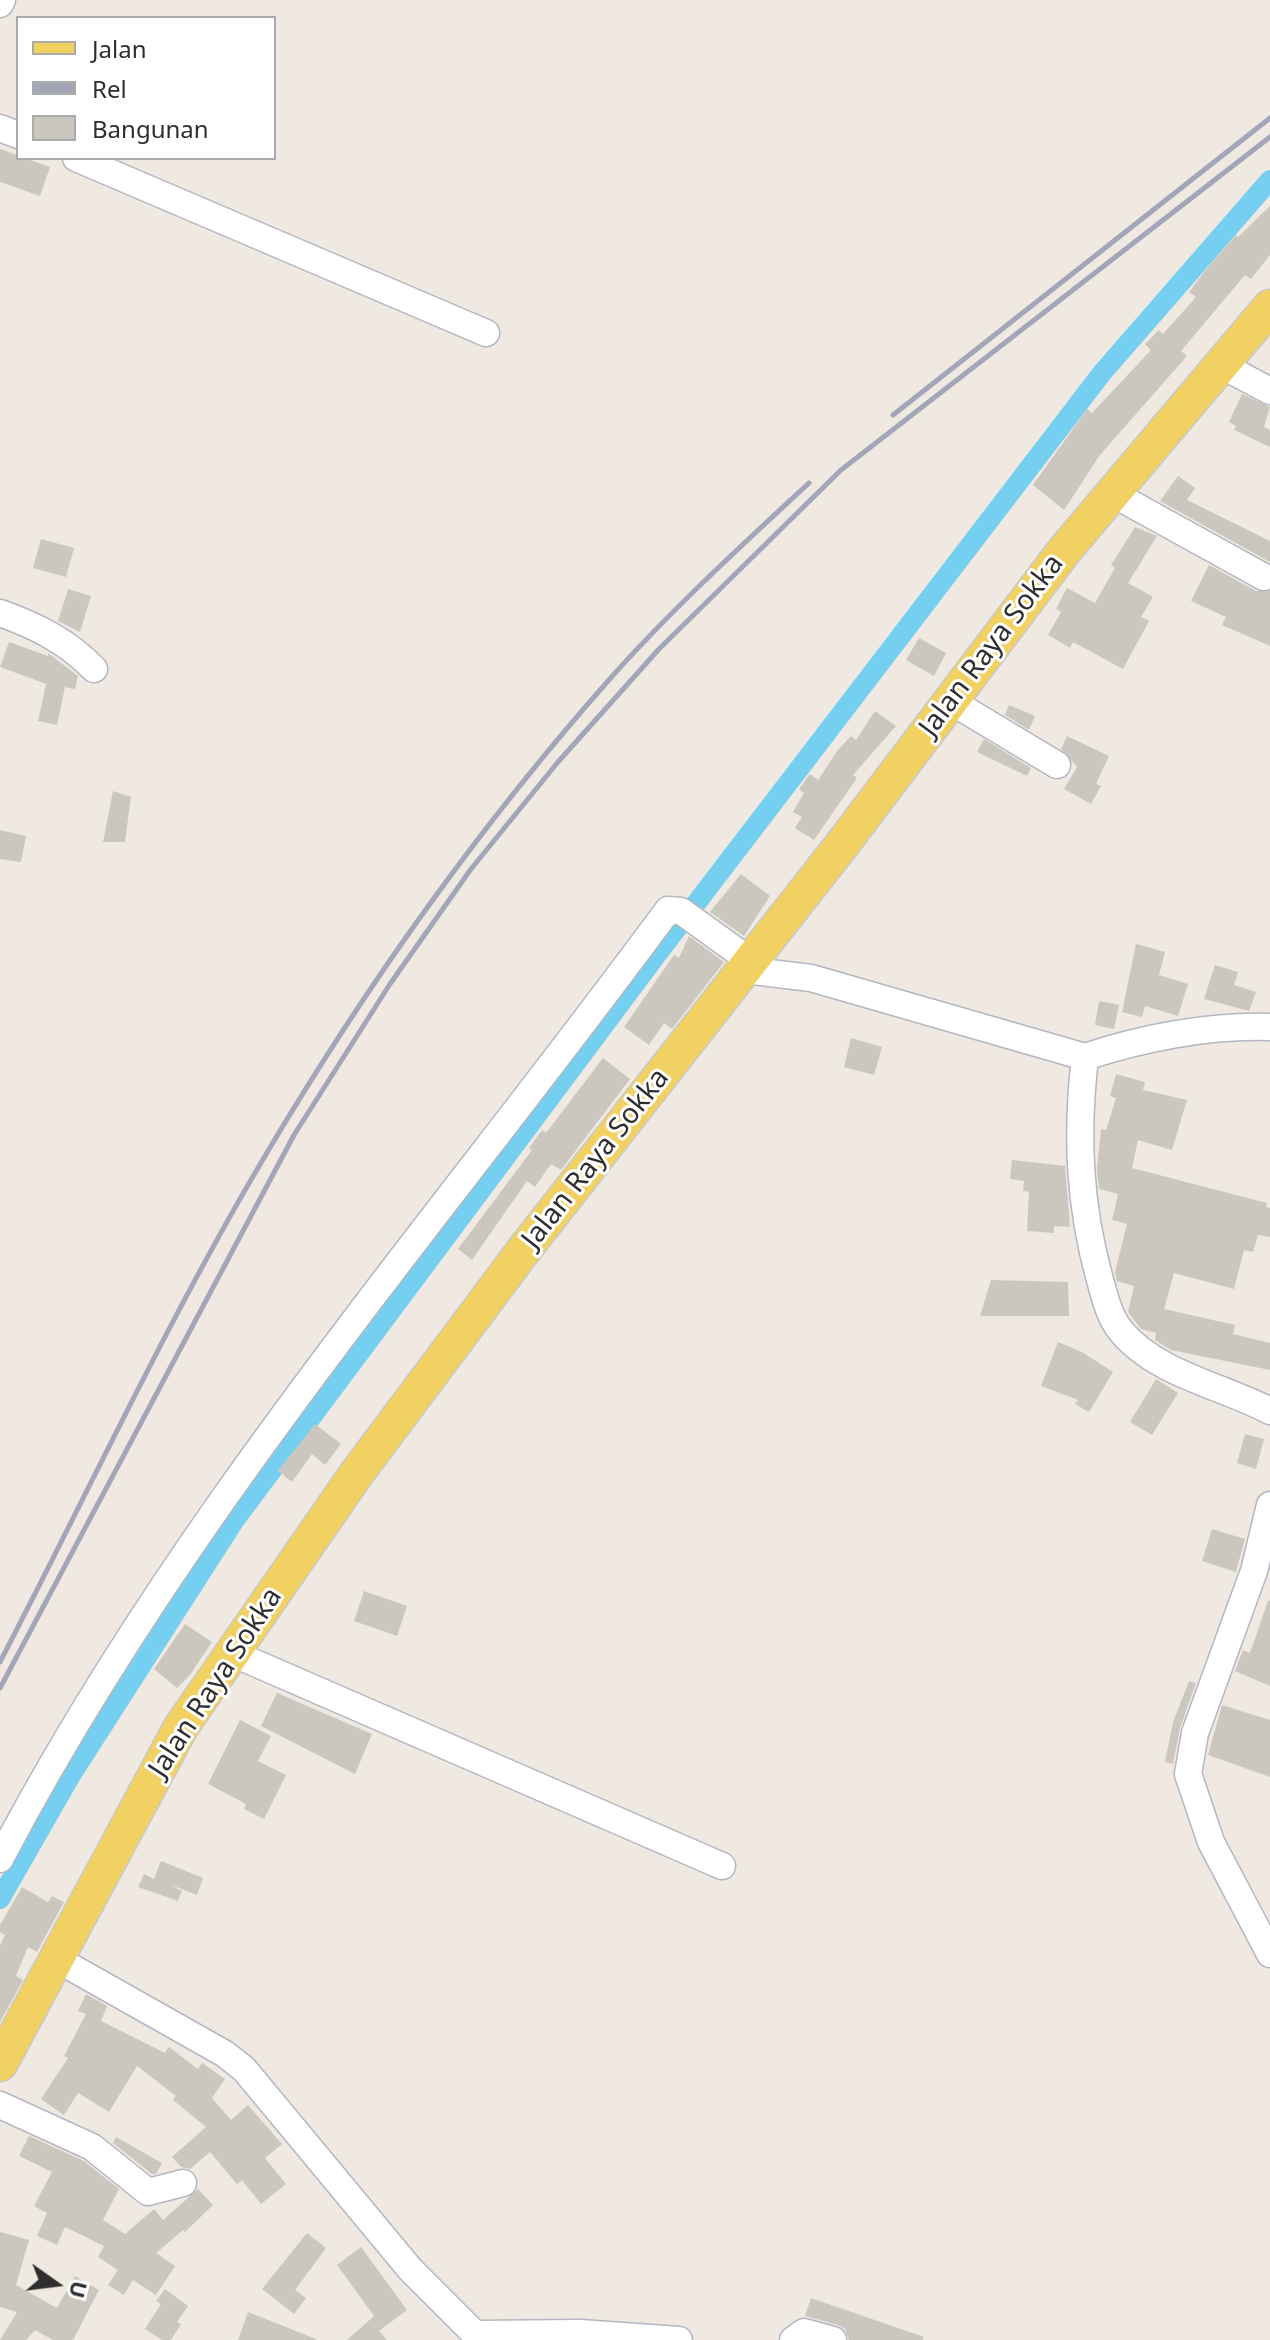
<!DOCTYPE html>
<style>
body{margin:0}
#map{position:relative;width:1270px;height:2340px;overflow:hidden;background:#efe9e1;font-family:"Noto Sans",sans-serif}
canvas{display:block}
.legend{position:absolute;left:16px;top:16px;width:260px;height:144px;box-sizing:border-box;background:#fff;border:2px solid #ababab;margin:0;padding:10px 14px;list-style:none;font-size:24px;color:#2e2e2e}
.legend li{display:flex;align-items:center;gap:16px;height:40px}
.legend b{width:40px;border:2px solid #ababab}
.north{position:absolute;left:16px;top:2244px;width:80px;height:80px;-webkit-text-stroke:6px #fff;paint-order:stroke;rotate:104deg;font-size:22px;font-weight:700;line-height:32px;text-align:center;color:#2e2e2e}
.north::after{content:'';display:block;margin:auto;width:28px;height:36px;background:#2e2e2e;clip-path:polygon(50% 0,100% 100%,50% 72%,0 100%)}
</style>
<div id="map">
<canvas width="1270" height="2340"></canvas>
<ul class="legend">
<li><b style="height:10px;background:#f2d163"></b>Jalan</li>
<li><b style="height:10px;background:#a3a6b8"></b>Rel</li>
<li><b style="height:22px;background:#cbc7bf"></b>Bangunan</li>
</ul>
<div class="north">U</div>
</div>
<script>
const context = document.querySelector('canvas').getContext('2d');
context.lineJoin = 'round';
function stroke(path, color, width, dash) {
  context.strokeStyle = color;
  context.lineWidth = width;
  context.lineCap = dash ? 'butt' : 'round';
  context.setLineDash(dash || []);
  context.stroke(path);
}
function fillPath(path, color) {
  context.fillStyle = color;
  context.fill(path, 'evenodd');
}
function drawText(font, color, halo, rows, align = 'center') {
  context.font = font + ' "Noto Sans",sans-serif';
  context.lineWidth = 6;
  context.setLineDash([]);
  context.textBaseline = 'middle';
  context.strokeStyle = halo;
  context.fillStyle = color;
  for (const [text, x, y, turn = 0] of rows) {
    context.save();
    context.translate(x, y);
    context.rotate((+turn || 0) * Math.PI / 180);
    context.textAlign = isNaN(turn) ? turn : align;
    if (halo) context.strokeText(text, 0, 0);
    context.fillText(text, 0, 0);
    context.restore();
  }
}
const canal = new Path2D(`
 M0,1899L71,1775L234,1521L652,961L1102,373L1270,180`);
const building = new Path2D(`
 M0,149L50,167L40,196L0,182Z
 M1270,206V255L1251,279L1245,275L1181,351L1187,356L1100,455L1064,510L1033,485L1087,409L1092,413L1151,350L1145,344L1159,330L1163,334L1196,297L1189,292L1204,272L1236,235L1238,237Z
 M1242,394L1270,407L1264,427L1270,430V447L1234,430L1236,426L1229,422Z
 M1178,476L1195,488L1187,500L1270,541V562L1160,501Z
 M1135,527L1157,536L1128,583L1153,597L1141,617L1149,621L1123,669L1073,642L1070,648L1048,635L1061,612L1056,609L1067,588L1095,603L1115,568L1111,565Z
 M41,539L74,548L66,577L33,568Z
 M1209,565L1256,591H1270V646L1222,625L1226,617L1191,601Z
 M68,589L91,596L80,632L58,621Z
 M919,638L946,653L934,676L906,660Z
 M9,642L48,656V653L78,676L75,689L65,687L57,725L38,721L46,684L0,667Z
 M1009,705L1035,716L1029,730L1005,715Z
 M875,711L896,726L853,775L857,778L814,840L795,828L802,817L793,812L804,793L799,789L810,774L818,780L837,751L851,736L856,740Z
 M1067,736L1109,756L1096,784L1101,786L1091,804L1064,789L1077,767L1061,749Z
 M984,739L1031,768L1027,776L977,752Z
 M113,791L131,797L125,842H103Z
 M0,830L26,836L21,862L0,859Z
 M741,874L770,896L744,936L710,912Z
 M689,936L724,962L672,1029L664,1023L649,1045L624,1027L674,955L679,958Z
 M1136,944L1165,952L1159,975L1188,984L1178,1016L1145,1006L1142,1017L1122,1012Z
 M1215,965L1238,972L1234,985L1256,992L1249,1011L1204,999Z
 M1099,1001L1119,1005L1114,1029L1095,1025Z
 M851,1038L882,1047L874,1075L844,1067Z
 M603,1058L630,1079L561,1170L551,1164L535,1187L527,1181L472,1260L458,1249L532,1150L529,1148L542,1130L546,1133Z
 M1116,1074L1145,1082L1143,1090L1187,1100L1172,1150L1138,1140L1132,1168L1267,1203L1266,1207L1270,1208V1237L1258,1235L1253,1252L1244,1250L1234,1289L1174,1273L1164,1309L1235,1325L1233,1334L1270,1343V1370L1171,1350L1155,1340L1156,1333L1141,1329L1128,1312L1134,1286L1117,1281L1115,1272L1127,1224L1112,1220L1118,1194L1099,1189L1097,1169L1101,1129L1106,1130L1116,1098L1110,1096Z
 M1012,1160L1065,1166L1070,1227L1054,1226V1233L1027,1231L1029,1192L1023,1191L1024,1181L1010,1179Z
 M991,1280L1068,1282L1069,1316H980Z
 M1058,1342L1082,1352L1113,1372L1089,1412L1075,1404L1078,1400L1041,1386Z
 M1156,1379L1178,1393L1152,1435L1130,1422Z
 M315,1424L341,1444L325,1465L312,1454L292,1482L278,1471Z
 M1245,1434L1264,1439L1256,1469L1237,1463Z
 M1212,1529L1245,1539L1236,1572L1202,1561Z
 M364,1591L407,1606L397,1636L354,1621Z
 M1268,1601H1270V1686L1235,1671L1243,1650L1250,1653Z
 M185,1624L212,1642L190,1675L177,1688L154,1669Z
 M1189,1681L1196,1683L1180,1728L1173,1764L1165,1762L1173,1722Z
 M277,1693L372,1734L355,1774L261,1726Z
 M1222,1705L1270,1720V1777L1208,1755Z
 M240,1720L271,1736L258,1761L286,1775L264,1819L244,1809L246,1804L208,1784Z
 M161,1861L203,1878L197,1895L171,1885L182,1891L178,1901L138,1887L144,1874L154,1879Z
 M22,1887L48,1902L52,1896L64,1902L37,1952L28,1947L16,1976L23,1980L0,2022V1946L5,1935L0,1932V1925Z
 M86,1994L107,2006L101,2021L165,2053L169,2047L198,2069L202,2063L225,2079L212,2098L231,2120L248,2105L268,2128L282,2144L265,2158L286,2184L261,2204L242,2180L237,2184L210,2152L190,2169L181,2167L172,2157L206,2127L173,2100L176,2096L137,2066L109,2112L78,2093L64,2115L41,2099L68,2058L64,2056L86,2014L78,2011Z
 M29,2136L84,2161L119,2189L103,2220L125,2234L154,2209L163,2220L198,2189L213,2205L185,2232L183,2230L156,2253L175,2266L156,2295L133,2280L124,2295L108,2285L118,2270L98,2257L104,2246L65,2227L57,2245L37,2236L47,2213L34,2206L52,2172L19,2156Z
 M116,2137L162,2163L156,2174H152L113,2143Z
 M0,2232L29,2240L16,2285L57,2308L75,2276L99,2290L73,2340H53L35,2330L26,2340H0L17,2312L0,2307Z
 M307,2233L326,2248L295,2290L306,2298L294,2314L262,2289Z
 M361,2247L407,2310L379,2331L387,2340H347L374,2316L337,2265Z
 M165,2289L188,2306L177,2322L181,2324L171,2340H162L145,2329L161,2304L156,2301Z
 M811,2298L924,2337L923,2340H849L845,2329L838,2325L805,2316Z
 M248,2312L316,2339V2340H238Z`);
const minor = new Path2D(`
 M0,4L2,0
 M0,128L18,135
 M76,158L486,333
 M1221,365L1270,391
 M1110,492L1264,577
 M0,613C36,626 67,641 94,669
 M949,700L1057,765
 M745,970L811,978L1085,1057C1076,1135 1079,1205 1100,1280C1105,1297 1109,1317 1121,1331C1156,1374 1223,1386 1270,1411
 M1085,1057C1142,1038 1209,1025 1270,1027
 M1270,1505L1254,1571L1195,1733L1188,1774L1211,1842L1270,1954
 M232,1653L722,1866
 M0,1859C181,1514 438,1222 668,910L681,911L749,960
 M55,1958L225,2054L244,2069L410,2269L475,2334V2340
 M0,2105L92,2147L148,2192L183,2183
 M475,2334L580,2333L679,2340
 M793,2340L804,2332L833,2340`);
const major = new Path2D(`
 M0,2064L181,1727L357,1473L523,1251L841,846L1064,551L1270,307`);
const rail = new Path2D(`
 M893,415L1270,118
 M0,1662C88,1493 168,1319 265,1156C365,987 478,828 608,681C670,611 741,546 809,483
 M0,1688L294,1135L390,984L471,869L558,762L659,649L841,470L1270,137`);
const streetNames = [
 ["Jalan Raya Sokka",992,646,-53],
 ["Jalan Raya Sokka",596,1159,-52],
 ["Jalan Raya Sokka",216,1683,-57]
];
stroke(canal, '#75cff0', 20);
fillPath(building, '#cbc7bf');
stroke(minor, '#b4b7c1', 29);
stroke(major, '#c9c9c9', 37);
stroke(minor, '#fff', 26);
stroke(major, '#f2d163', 34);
stroke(rail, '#a3a6b8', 5);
drawText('28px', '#2e2e2e', '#fff', streetNames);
</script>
